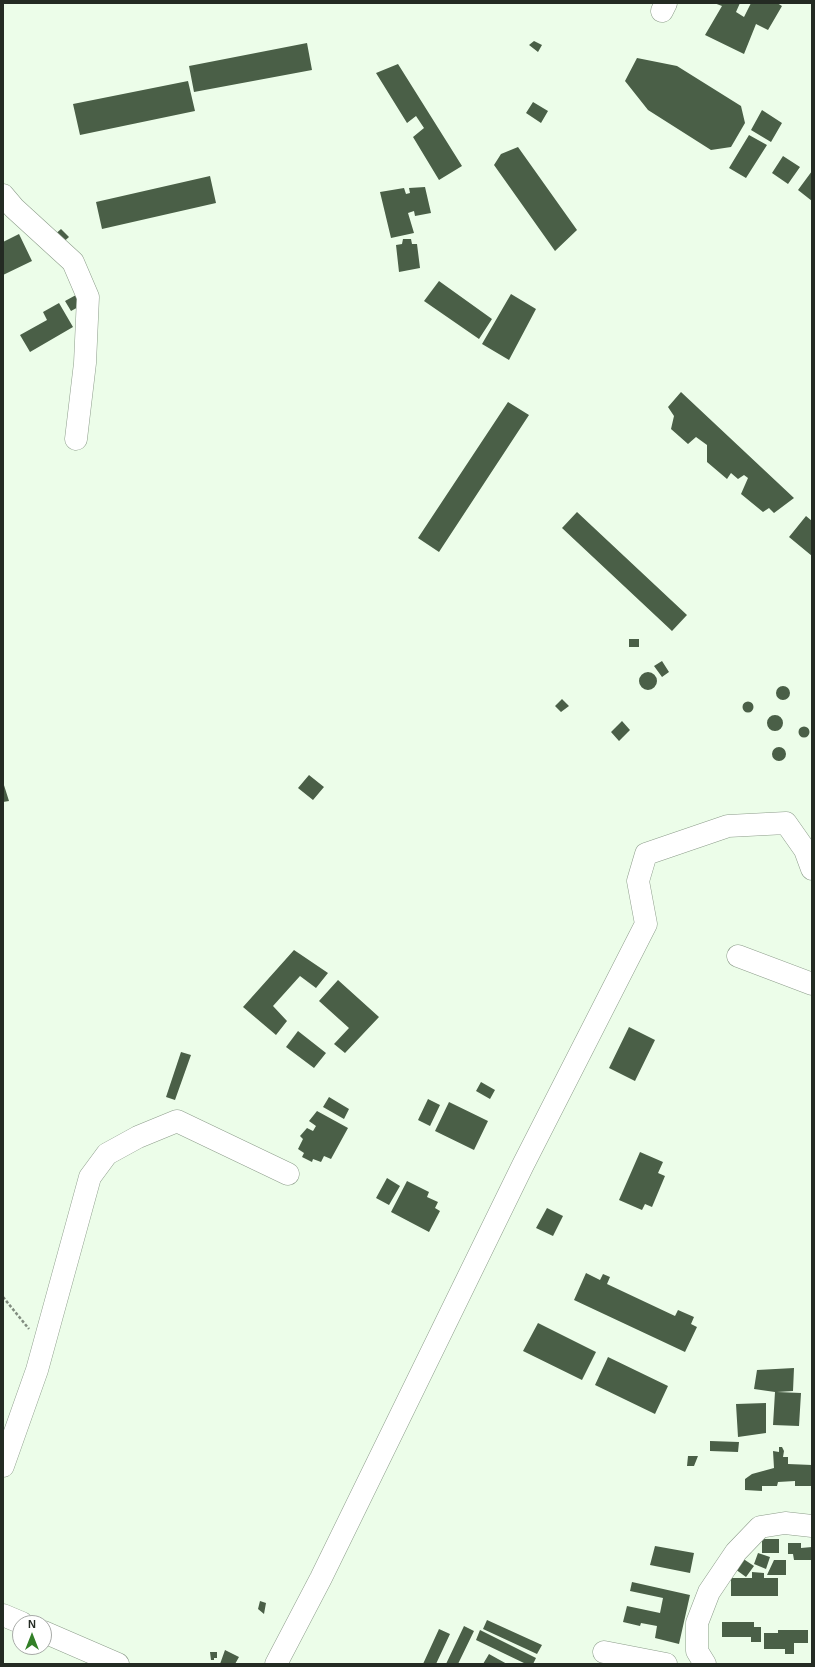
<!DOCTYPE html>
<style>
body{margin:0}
#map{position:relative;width:815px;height:1667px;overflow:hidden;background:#ecfde9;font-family:Arial,sans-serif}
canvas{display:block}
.frame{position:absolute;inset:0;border:4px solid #242b23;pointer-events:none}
.north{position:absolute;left:12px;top:1615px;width:40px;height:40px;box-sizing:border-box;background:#fff;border:1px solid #a7aaa7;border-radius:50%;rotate:0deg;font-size:11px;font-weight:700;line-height:16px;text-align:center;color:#242b23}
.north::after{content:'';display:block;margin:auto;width:14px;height:18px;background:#327f27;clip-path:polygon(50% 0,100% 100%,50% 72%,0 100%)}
</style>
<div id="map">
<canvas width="815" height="1667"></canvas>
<div class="frame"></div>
<div class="north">N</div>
</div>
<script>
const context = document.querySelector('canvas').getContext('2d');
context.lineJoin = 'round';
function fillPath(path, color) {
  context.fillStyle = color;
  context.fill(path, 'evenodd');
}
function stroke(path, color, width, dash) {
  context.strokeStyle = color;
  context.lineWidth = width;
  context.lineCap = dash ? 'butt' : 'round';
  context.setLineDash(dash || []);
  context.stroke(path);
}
const building = new Path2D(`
 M714,3H740L736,12L744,17L751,3H777L782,6L768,30L756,24L744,54L705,35L722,6Z
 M534,41L542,45L538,52L529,45Z
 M307,43L312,70L194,92L189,66Z
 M637,58L677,66L741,106L745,123L731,147L711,150L648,110L625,81Z
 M398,64L462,166L439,180L413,137L424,128L416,116L407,123L376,73Z
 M188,81L195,111L80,135L73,104Z
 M533,102L548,111L541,123L526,113Z
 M762,110L782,123L771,142L751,130Z
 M749,135L767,145L746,178L729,168Z
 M518,147L577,230L555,251L494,165L501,154Z
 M783,156L800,167L788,184L772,173Z
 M812,171V201L798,190Z
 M210,176L216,203L102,229L96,202Z
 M425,187L431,213L415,216L414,211L408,213L414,233L391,238L380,192L404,188L406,194L410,193L409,188Z
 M61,229L69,237L60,245L52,237Z
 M19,234L32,261L3,275V242Z
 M403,239H411L412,244H417L420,268L399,272L396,245L402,244Z
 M439,281L492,319L479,339L424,301Z
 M511,294L536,309L509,360L482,344Z
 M76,295L82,305L71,311L65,301Z
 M59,303L73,327L30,352L20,335L47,320L43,312Z
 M681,392L794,498L774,513L769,508L763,512L741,494L748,478L744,475L738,479L731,473L727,479L707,462V445L696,437L688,444L671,429L674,416L668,407Z
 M508,402L529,415L439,552L418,538Z
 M577,512L687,615L672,631L562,528Z
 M806,516L812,521V556L789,537Z
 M629,639H639V647H629Z
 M662,661L669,672L662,677L654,666Z
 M639 681a9 9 0 1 1 18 0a9 9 0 1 1-18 0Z
 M776 693a7 7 0 1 1 14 0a7 7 0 1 1-14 0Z
 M562,699L569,706L561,712L555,706Z
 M742.5 707a5.5 5.5 0 1 1 11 0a5.5 5.5 0 1 1-11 0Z
 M767 723a8 8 0 1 1 16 0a8 8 0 1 1-16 0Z
 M622,721L630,730L619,741L611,732Z
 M798.5 732a5.5 5.5 0 1 1 11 0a5.5 5.5 0 1 1-11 0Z
 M772 754a7 7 0 1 1 14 0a7 7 0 1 1-14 0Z
 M309,775L324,787L313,800L298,788Z
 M3,782L9,801L3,802Z
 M294,950L328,973L316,988L300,976L273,1006L287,1021L276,1035L243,1007Z
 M338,980L379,1017L345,1053L334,1044L349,1028L319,1001Z
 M629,1027L655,1040L635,1081L609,1068Z
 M298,1031L326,1053L314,1068L286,1047Z
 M181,1052L191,1055L175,1100L166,1097Z
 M481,1082L495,1090L490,1099L476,1091Z
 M329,1097L349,1109L344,1119L323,1107Z
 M428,1099L440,1105L430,1126L418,1120Z
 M449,1102L488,1121L474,1150L435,1131Z
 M317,1111L348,1128L331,1159L324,1156L321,1162L313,1159L312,1162L302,1157L304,1153L298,1149L303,1139L300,1136L307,1128L313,1131L316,1126L309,1121Z
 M640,1152L663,1162L658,1173L665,1176L652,1207L645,1204L642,1210L619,1200Z
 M387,1178L400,1186L389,1205L376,1198Z
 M407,1181L429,1192L427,1197L438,1202L435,1208L440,1211L429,1232L391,1212Z
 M547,1208L563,1216L553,1236L536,1228Z
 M586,1273L600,1280L603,1274L610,1277L607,1284L675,1316L678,1310L694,1317L691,1324L697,1327L685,1352L574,1300Z
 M538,1323L596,1352L582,1380L523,1351Z
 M608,1357L668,1386L655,1414L595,1385Z
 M794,1368L793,1391L777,1392L801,1393L799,1426L773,1425L775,1392L754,1389L757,1370Z
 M766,1403V1433L738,1437L736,1404Z
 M710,1441L739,1442L738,1452L710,1451Z
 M779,1447H782L784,1451L783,1457H788V1464L812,1465V1486H795V1481L778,1482L777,1486H762V1491L745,1490V1479L752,1474L774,1468L773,1451L779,1452Z
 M688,1456H698L694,1466H687Z
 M762,1539H779V1553H762Z
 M788,1543H801V1548L812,1547V1560H794L793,1554H788Z
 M655,1546L694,1553L690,1573L650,1565Z
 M758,1553L770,1557L766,1569L754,1564Z
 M742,1558L754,1566L746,1577L735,1569Z
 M774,1560H786V1575H767Z
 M752,1572L764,1573V1578H778V1596H731V1578H752Z
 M632,1582L690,1595L679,1644L655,1638L657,1626L641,1623L640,1626L623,1622L627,1606L660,1613L663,1598L630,1591Z
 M260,1601L266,1603L264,1614L258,1609Z
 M487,1620L542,1645L537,1654L483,1629Z
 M722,1622H754V1627H761V1642H751V1637H722Z
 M464,1626L474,1631L458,1664H446Z
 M439,1629L450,1634L436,1664H423Z
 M480,1630L536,1658L533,1664H526L476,1640Z
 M778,1630H808V1643H794V1654H785V1649H764V1633H778Z
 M225,1650L239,1657L235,1664H220Z
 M210,1652H217V1658H214V1660H211Z
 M489,1654L507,1664H483Z`);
const path = new Path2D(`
 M3,1297L29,1329`);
const minor = new Path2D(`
 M662,11L666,3
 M3,195L14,208L73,262L88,297L85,363L76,439
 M738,956L812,984
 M3,1466L37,1370L90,1177L107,1154L138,1137L177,1121L288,1174
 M3,1615L22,1623
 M44,1632L118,1664
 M604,1652L666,1664
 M276,1664L321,1578L523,1165L646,924L638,881L646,854L728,826L786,823L805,850L812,869
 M705,1664L697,1651V1623L709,1592L736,1552L760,1527L785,1523L812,1526`);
fillPath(building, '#4a5f47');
stroke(minor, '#8c9c8a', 23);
stroke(path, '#818c7f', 2.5, [3, 2]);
stroke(minor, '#fff', 22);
</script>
